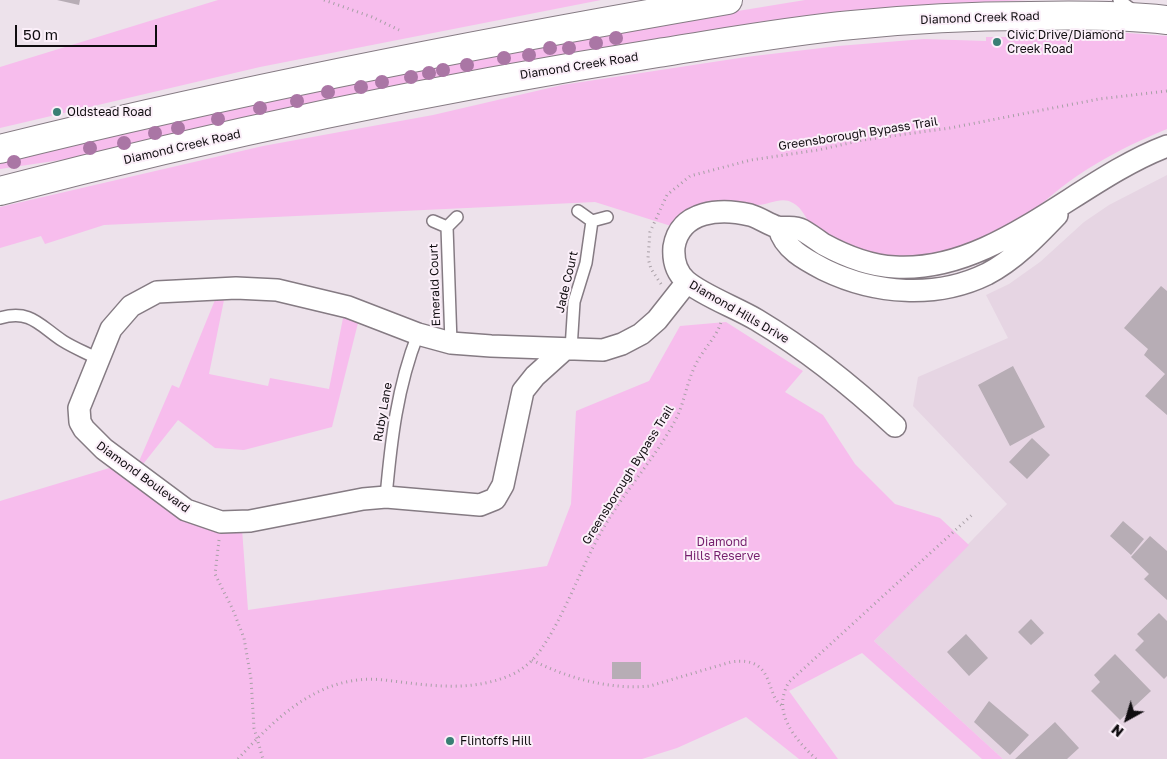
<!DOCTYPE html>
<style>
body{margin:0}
#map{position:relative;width:1167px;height:759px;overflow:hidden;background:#ede2eb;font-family:"Golos Text",sans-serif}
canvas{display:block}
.north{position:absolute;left:1102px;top:694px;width:50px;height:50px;-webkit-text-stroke:4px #fbeff9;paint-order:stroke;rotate:219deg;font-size:14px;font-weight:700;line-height:20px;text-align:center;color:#100d10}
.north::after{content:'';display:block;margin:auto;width:18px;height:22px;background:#100d10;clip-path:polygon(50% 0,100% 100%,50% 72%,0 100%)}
.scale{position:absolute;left:15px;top:25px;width:142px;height:22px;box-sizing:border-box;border:2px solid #100d10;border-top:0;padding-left:6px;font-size:15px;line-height:18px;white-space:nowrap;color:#100d10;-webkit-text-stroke:4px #fbeff9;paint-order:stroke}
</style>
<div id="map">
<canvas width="1167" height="759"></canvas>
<div class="north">N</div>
<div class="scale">50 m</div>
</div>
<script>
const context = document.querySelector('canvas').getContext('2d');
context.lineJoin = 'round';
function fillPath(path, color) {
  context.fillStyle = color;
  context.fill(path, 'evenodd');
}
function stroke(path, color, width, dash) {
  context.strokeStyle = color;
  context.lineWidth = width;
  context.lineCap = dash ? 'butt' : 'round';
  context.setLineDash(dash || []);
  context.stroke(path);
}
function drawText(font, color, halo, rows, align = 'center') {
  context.font = font + ' "Golos Text",sans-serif';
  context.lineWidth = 4;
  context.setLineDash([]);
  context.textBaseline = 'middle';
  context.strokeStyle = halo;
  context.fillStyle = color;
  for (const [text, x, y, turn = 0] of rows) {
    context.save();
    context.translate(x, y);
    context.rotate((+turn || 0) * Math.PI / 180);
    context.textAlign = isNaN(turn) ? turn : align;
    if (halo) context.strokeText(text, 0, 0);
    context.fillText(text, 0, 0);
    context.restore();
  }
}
const built = new Path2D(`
 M1167,175V759H1003L874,641L1007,504L913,406L918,377L1008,338L986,295L1009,284L1040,262L1084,222L1109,205Z`);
const green = new Path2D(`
 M218,0H601L260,67L0,128V67Z
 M805,0H1029L933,4L859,11L88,156L0,169V160L123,130L573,38Z
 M1101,31L1167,36V129C1135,142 1105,157 1077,176C1055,191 1036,210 1014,224C999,234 973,247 956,252C945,256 905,259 892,258C872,257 827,240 813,226C805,219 803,208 793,203C781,196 770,205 757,205C720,205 699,194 671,226L595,202L104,225L45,244L41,236L0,248V207L263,146L433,115L562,85L746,57L838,46L924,39L986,41V37H1040Z
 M217,295H225L209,374L268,386L270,378L329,389L344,313L359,319L332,427L244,450L215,448L178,420L140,468L137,466L172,385L179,388Z
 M726,322L803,371L785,392L823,415L855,464L895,504L940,518L969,545L874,641L1003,759H982L862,653L789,691L838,759H799L746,717L677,748L642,759H0V501L116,466L242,529L248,610L547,566L571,504L576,411L649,381L680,326Z`);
const building = new Path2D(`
 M57,0H80L79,5Z
 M1161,286L1167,291V415L1145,396L1165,374L1144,355L1148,349L1124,328Z
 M1013,366L1045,427L1010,446L978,385Z
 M1032,438L1050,455L1027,479L1009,462Z
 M1123,521L1144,539L1131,555L1110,536Z
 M1150,536L1167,551V600L1144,579L1149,574L1131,557Z
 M1159,613L1167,621V676L1164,679L1135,650L1144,641L1137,634Z
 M1031,619L1044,633L1031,645L1018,632Z
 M966,634L988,658L969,676L947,652Z
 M1115,654L1151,691L1120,720L1091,691L1100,682L1094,675Z
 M612,662H641V679H612Z
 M989,701L1029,735L1010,755L974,722Z
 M1055,722L1079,748L1067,759H1015Z`);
const path = new Path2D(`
 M324,0L372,17L399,30
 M661,284L651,269L648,258L650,232L667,195L690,176L751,160L818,150L863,140L950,128L1099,99L1167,91
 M219,540L215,574L233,610L244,638L251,679L254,728L263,759
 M532,660C567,678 610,690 650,686L731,662C777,655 764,697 783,706
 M238,759C277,716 322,673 384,680C428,685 469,693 511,675C524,669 534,660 542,648C567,611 581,566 604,527C626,489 657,456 677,417C685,400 687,381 696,364C703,349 717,337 721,322
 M816,759C795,739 771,712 789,682L973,514`);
const service = new Path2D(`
 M1119,0L1135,12
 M578,211L592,221L607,217
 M433,221L447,227L457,217
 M447,227L451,343
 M0,318C31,309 40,326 63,341C74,348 87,353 98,359
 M571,349L574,302L586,263L592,221
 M386,497C391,441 397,387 418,334`);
const minor = new Path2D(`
 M779,228C784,249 806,260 825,270C875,294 936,299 987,274C1014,260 1036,237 1057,215
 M565,349L535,376L523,391L503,485L495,499L480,505L386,497L363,499L250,521L221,522L186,510L104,449L84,429L80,422L79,408L111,329L131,306L157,292L236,288L277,290L348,307L418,334L451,343L491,346L603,350L622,344L641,334L657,320L687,282
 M895,426C852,386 807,350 757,320C737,308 702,295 686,281C676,272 673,260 674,247C680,210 721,208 750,215C760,218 768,224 777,227C785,229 793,225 802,230C809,234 816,239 823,244C845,256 870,266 895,267C995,273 1077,180 1167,146`);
const primary = new Path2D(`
 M0,149C241,89 484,42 728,0
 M0,191C217,134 437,88 658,53C722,43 787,31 852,25C911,19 971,16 1030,16C1076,15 1122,15 1167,20`);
const trees = [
 [616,38],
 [596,43],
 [550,48],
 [569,48],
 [529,55],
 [504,58],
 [467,65],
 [443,70],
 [429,73],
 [411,77],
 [382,82],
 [361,87],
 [328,92],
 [297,101],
 [260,108],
 [218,119],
 [178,128],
 [155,133],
 [124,143],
 [90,148],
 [14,162]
];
const markers = [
 [997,42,5,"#397f74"],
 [57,112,5,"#397f74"],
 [450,741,5,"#397f74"]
];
const streetNames = [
 ["Diamond Creek Road",980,18,-2],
 ["Diamond Creek Road",579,66,-9],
 ["Greensborough Bypass Trail",858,134,-9],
 ["Diamond Creek Road",182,147,-13],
 ["Jade Court",567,282,-77],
 ["Emerald Court",435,285,-92],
 ["Diamond Hills Drive",739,312,30],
 ["Ruby Lane",383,412,-80],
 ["Greensborough Bypass Trail",628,475,-58],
 ["Diamond Boulevard",143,477,36]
];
const poiNames = [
 ["Civic Drive/Diamond",1007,35],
 ["Creek Road",1007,49],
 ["Oldstead Road",67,112],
 ["Flintoffs Hill",460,741]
];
const parkNames = [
 ["Diamond",722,542],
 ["Hills Reserve",722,556]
];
fillPath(built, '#e6d5e3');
fillPath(green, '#f7bded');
fillPath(building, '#b7adb5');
stroke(service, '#857b83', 14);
stroke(minor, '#857b83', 24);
stroke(primary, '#857b83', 30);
stroke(path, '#a89fa6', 3, [1, 4]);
stroke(service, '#fff', 11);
stroke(minor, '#fff', 21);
stroke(primary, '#fff', 28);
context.fillStyle = '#aa76a5';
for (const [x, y] of trees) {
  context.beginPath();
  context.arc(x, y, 7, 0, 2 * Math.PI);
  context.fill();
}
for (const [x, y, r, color] of markers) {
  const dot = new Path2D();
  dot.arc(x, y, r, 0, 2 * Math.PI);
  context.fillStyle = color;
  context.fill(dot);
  stroke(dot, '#fbeff9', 2);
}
drawText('12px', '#100d10', '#fbeff9', streetNames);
drawText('12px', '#100d10', '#fbeff9', poiNames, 'left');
drawText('12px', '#741e6c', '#fbeff9', parkNames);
</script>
